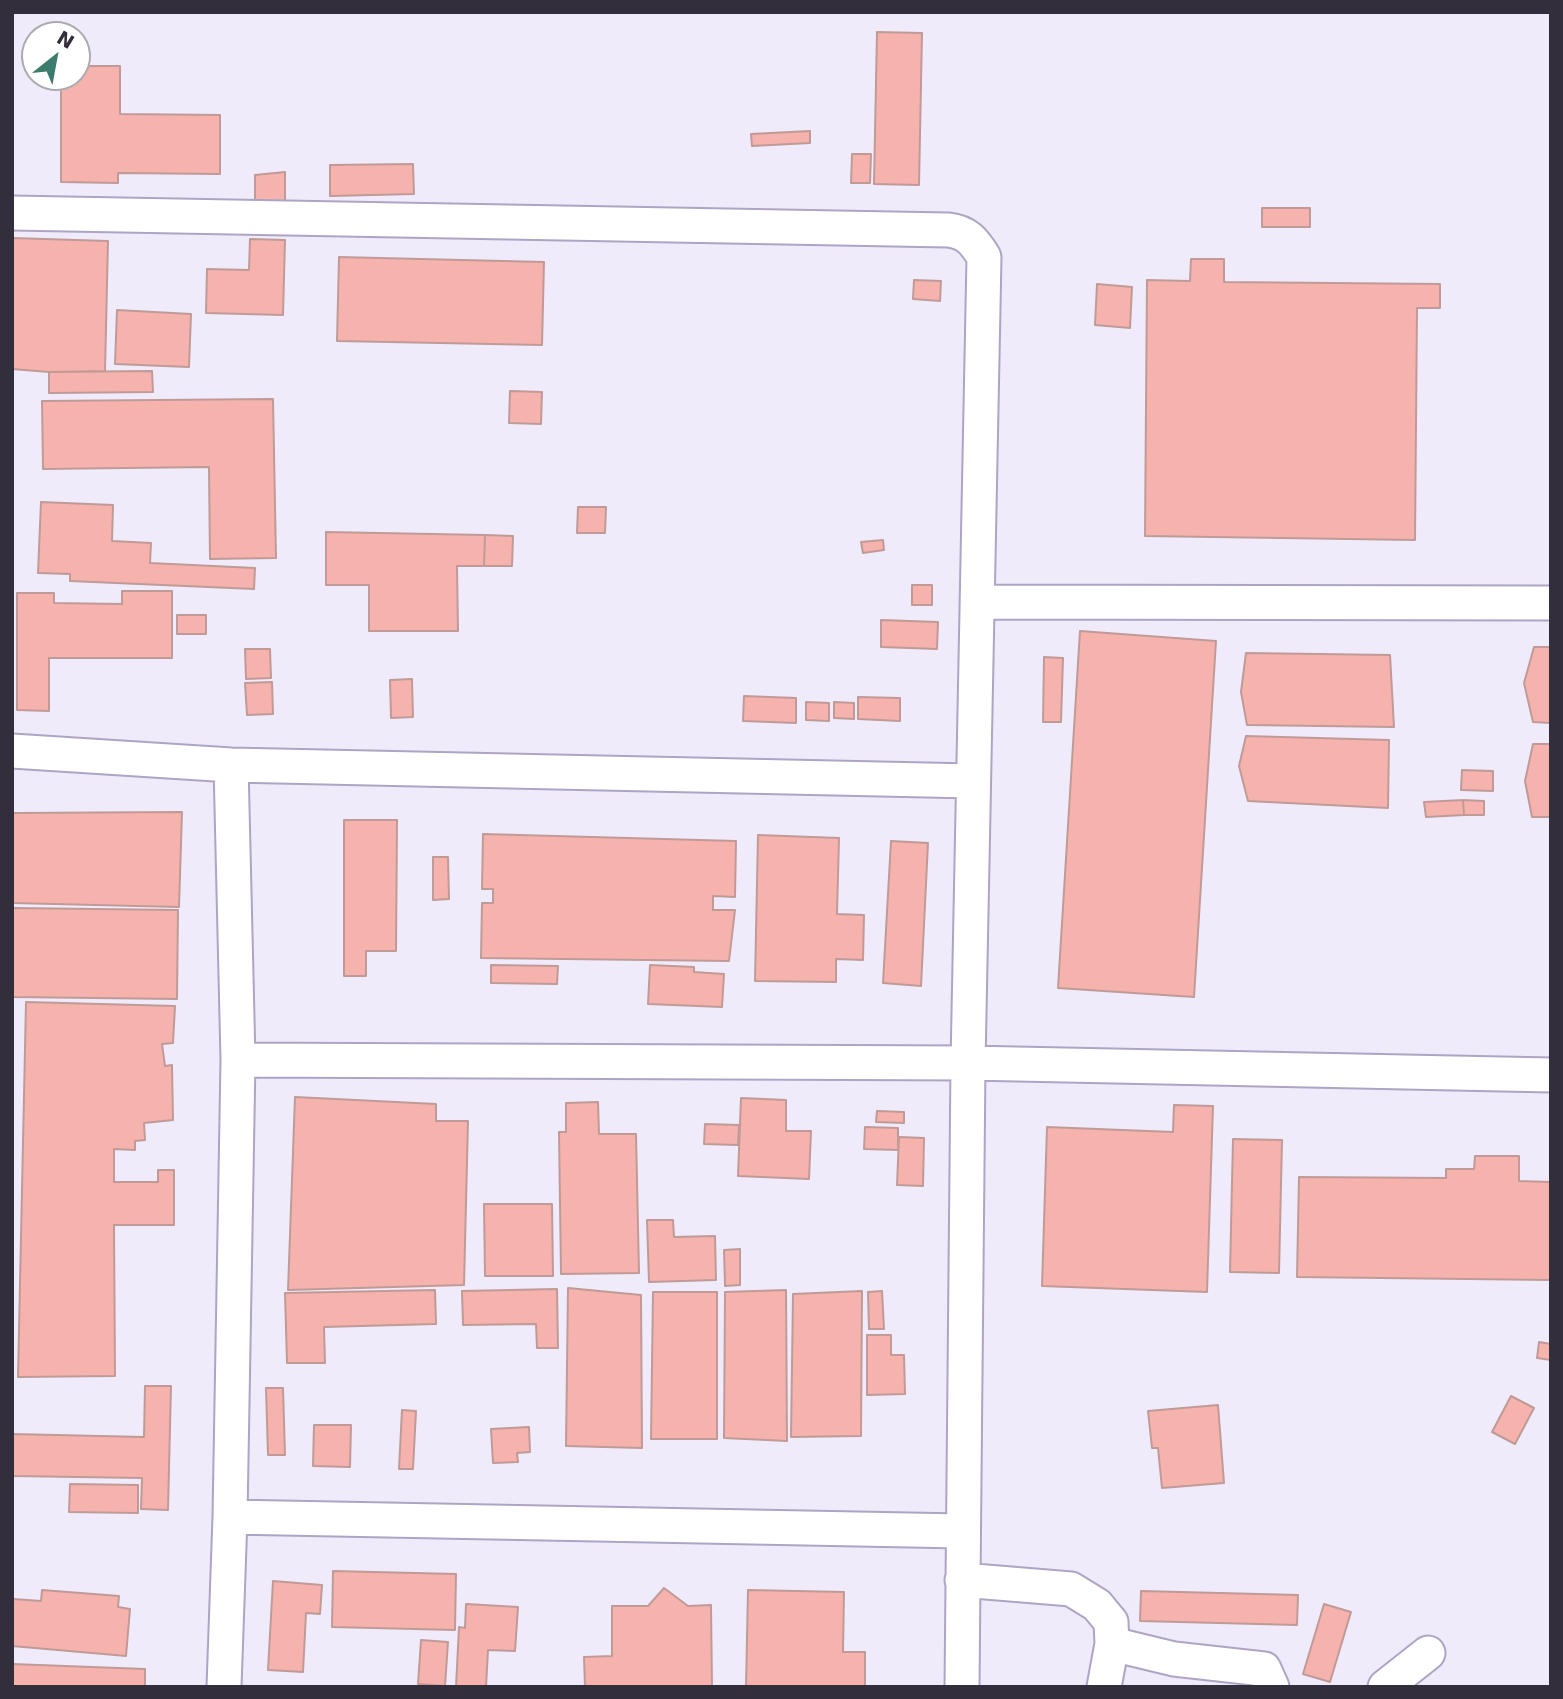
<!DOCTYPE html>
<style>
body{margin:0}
#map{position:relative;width:1563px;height:1699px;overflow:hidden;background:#faf8ff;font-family:"DejaVu Sans",sans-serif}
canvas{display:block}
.frame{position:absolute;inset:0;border:14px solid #322e3b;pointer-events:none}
.north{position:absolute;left:21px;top:21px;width:70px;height:70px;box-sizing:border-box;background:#fff;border:2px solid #adabb1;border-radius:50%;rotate:31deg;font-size:19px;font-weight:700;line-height:28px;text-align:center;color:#322e3b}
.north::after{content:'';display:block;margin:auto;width:24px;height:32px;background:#3b7c6c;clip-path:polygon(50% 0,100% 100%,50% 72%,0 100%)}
</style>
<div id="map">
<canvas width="1563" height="1699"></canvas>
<div class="frame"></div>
<div class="north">N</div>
</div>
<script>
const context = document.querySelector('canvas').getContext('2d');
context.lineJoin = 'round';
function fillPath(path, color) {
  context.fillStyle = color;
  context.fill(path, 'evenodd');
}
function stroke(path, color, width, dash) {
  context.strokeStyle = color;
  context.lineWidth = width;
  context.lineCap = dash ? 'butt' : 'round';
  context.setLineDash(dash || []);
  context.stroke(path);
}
const built = new Path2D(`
 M12,12H1551V1687H12ZM35,35H77V77H35Z`);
const building = new Path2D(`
 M877,32L922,33L919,185L874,184Z
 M77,66H120V114L220,115V174L118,173V183L61,182V77H77Z
 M810,131V143L752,146L751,134Z
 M852,154H871L870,183H851Z
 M413,164L414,194L330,196V165Z
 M285,172V203L255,202V175Z
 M1262,208H1310V227H1262Z
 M12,238L108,241L105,371L49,372L12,369Z
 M250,239L285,240L283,315L206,313L207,269L249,270Z
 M339,257L544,262L542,345L337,341Z
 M1191,259H1224V282L1440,284V308H1417L1415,540L1145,536L1147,280L1190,281Z
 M914,280L941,281L940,301L913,299Z
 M1097,284L1132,287L1130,328L1095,325Z
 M117,310L191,314L189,367L115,364Z
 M152,371L153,392L49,393V372Z
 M510,391L542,392L541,424L509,423Z
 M273,399L276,558L210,559L209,467L43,469L42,401Z
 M41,502L113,505L112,541L151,543L150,563L255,568L254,589L70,581V574L38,573Z
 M578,507H606L605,533H577Z
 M326,532L485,535L484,566H457L458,631H369V585H326Z
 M485,535L513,536L512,566H484Z
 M883,540L884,550L863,553L861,542Z
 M912,585H932V605H912Z
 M122,591H172V658H49V711L17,710V593H54V603L122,604Z
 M177,615H206V634H177Z
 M881,620L938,622L937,649L881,647Z
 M1080,631L1216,641L1194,997L1058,988Z
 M1534,647H1551V723L1533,722L1524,683Z
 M245,649H270L271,678L246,679Z
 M1246,653L1390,655L1394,727L1247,725L1241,692Z
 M1044,657L1063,658L1061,722H1043Z
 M412,679L413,717L391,718L390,680Z
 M272,682L273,714L247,715L245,683Z
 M744,696L796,698V723L743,721Z
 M858,697L900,698V721L858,719Z
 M806,702L829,703V721L806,720Z
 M834,702L854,703V719L834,718Z
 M1246,736L1389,740L1388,808L1248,801L1239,766Z
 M1533,744H1551V817H1532L1525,781Z
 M1462,770L1493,771V791L1461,790Z
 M1463,800L1484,801V815H1464Z
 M1463,800L1464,815L1426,817L1424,802Z
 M182,812L179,907L12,903V813Z
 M344,820H397L396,951H366V976H344Z
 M483,834L736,841L735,897L713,896V910H735L729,961L481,958L482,903H493V889H482Z
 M758,835L839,838L837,914L864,915L863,960L836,959V982L755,981Z
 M891,841L928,843L921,986L883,983Z
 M433,857H448L449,899L433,900Z
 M12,908L178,910L177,999L12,997Z
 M491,965L558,966L557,984L491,983Z
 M650,965L694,967V972L724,974L722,1007L648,1004Z
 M26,1002L175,1006L173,1043L162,1044L165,1066L172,1065L173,1120L144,1123L145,1140L135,1141V1150L114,1149V1182H158V1170H174V1225H114L115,1376L18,1377Z
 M295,1097L436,1104V1121H468L464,1285L288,1290Z
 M741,1098L786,1100V1131H811L809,1179L738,1176Z
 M598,1102L599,1134H636L639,1273L561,1274L559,1132H566V1103Z
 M1174,1105L1213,1106L1207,1292L1042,1286L1047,1127L1173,1132Z
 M877,1111L904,1112V1123L876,1122Z
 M705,1124L739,1125L738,1145L704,1144Z
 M865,1127L898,1128V1150L864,1149Z
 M899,1137L924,1138L923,1186L897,1185Z
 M1233,1139L1282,1140L1279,1273L1230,1272Z
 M1475,1156H1519V1181L1551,1182V1280L1297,1277L1299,1177L1446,1178V1169H1474Z
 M484,1204H552L553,1276H485Z
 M647,1220H673L674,1237L715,1236L716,1280L649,1282Z
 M740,1249V1285L725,1286L724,1250Z
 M568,1288L641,1295L642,1448L566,1446Z
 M557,1289L558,1348H537L536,1324L463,1325L462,1291Z
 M435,1290L436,1324L324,1327L325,1363H287L285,1293Z
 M786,1290L787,1441L724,1438L725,1292Z
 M862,1291L861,1436L791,1437L793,1294Z
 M882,1291L884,1329H869L868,1292Z
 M653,1292H717V1439H651Z
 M867,1335H891V1355H904L905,1394L867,1395Z
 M1539,1342L1551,1344V1360L1537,1358Z
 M145,1386H171L168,1510L141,1509L142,1478L12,1476V1434L144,1437Z
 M266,1388H283L285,1455H268Z
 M1511,1396L1534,1408L1515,1444L1492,1432Z
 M1218,1405L1224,1483L1162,1488L1158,1448H1152L1148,1411Z
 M402,1410L416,1411L413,1469H399Z
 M314,1425H351L350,1467L313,1466Z
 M529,1427L530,1452L517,1453L518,1462L493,1463L491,1429Z
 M70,1484L138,1485V1513L69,1512Z
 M333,1571L456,1574L455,1630L332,1627Z
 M273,1581L322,1585L320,1614L306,1613L303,1672L268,1670Z
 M664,1588L688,1606L711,1605L712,1687H585L584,1657L612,1656V1606H648Z
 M42,1590L119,1596L118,1607L130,1609L126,1656L12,1646L13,1599L41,1601Z
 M748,1590L844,1592L843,1652H865V1687H746Z
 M1141,1591L1298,1595L1297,1625L1140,1621Z
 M466,1604L518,1607L515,1651L488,1650L486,1687H456L459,1627L465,1628Z
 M1324,1604L1351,1612L1330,1682L1303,1674Z
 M421,1640L448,1642L445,1686L418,1684Z
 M12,1664L145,1669V1687H12Z`);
const minor = new Path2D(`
 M12,213L948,230C967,232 974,241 984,257L968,1063L962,1687
 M978,602L1551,603
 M12,751L231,765L973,781
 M238,1060L968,1063L1551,1075
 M230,1517L962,1531
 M962,1580L1071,1589L1097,1605L1111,1622L1112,1644L1174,1659L1264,1669L1272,1687
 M224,1687L230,1517L238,1060L231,765
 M1104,1687L1112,1644
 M1385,1687L1428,1653`);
fillPath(built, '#f0ebfb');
fillPath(building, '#f6b3ae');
stroke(building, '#c09a97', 2);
stroke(minor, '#aea4c3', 37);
stroke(minor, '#fff', 33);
</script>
